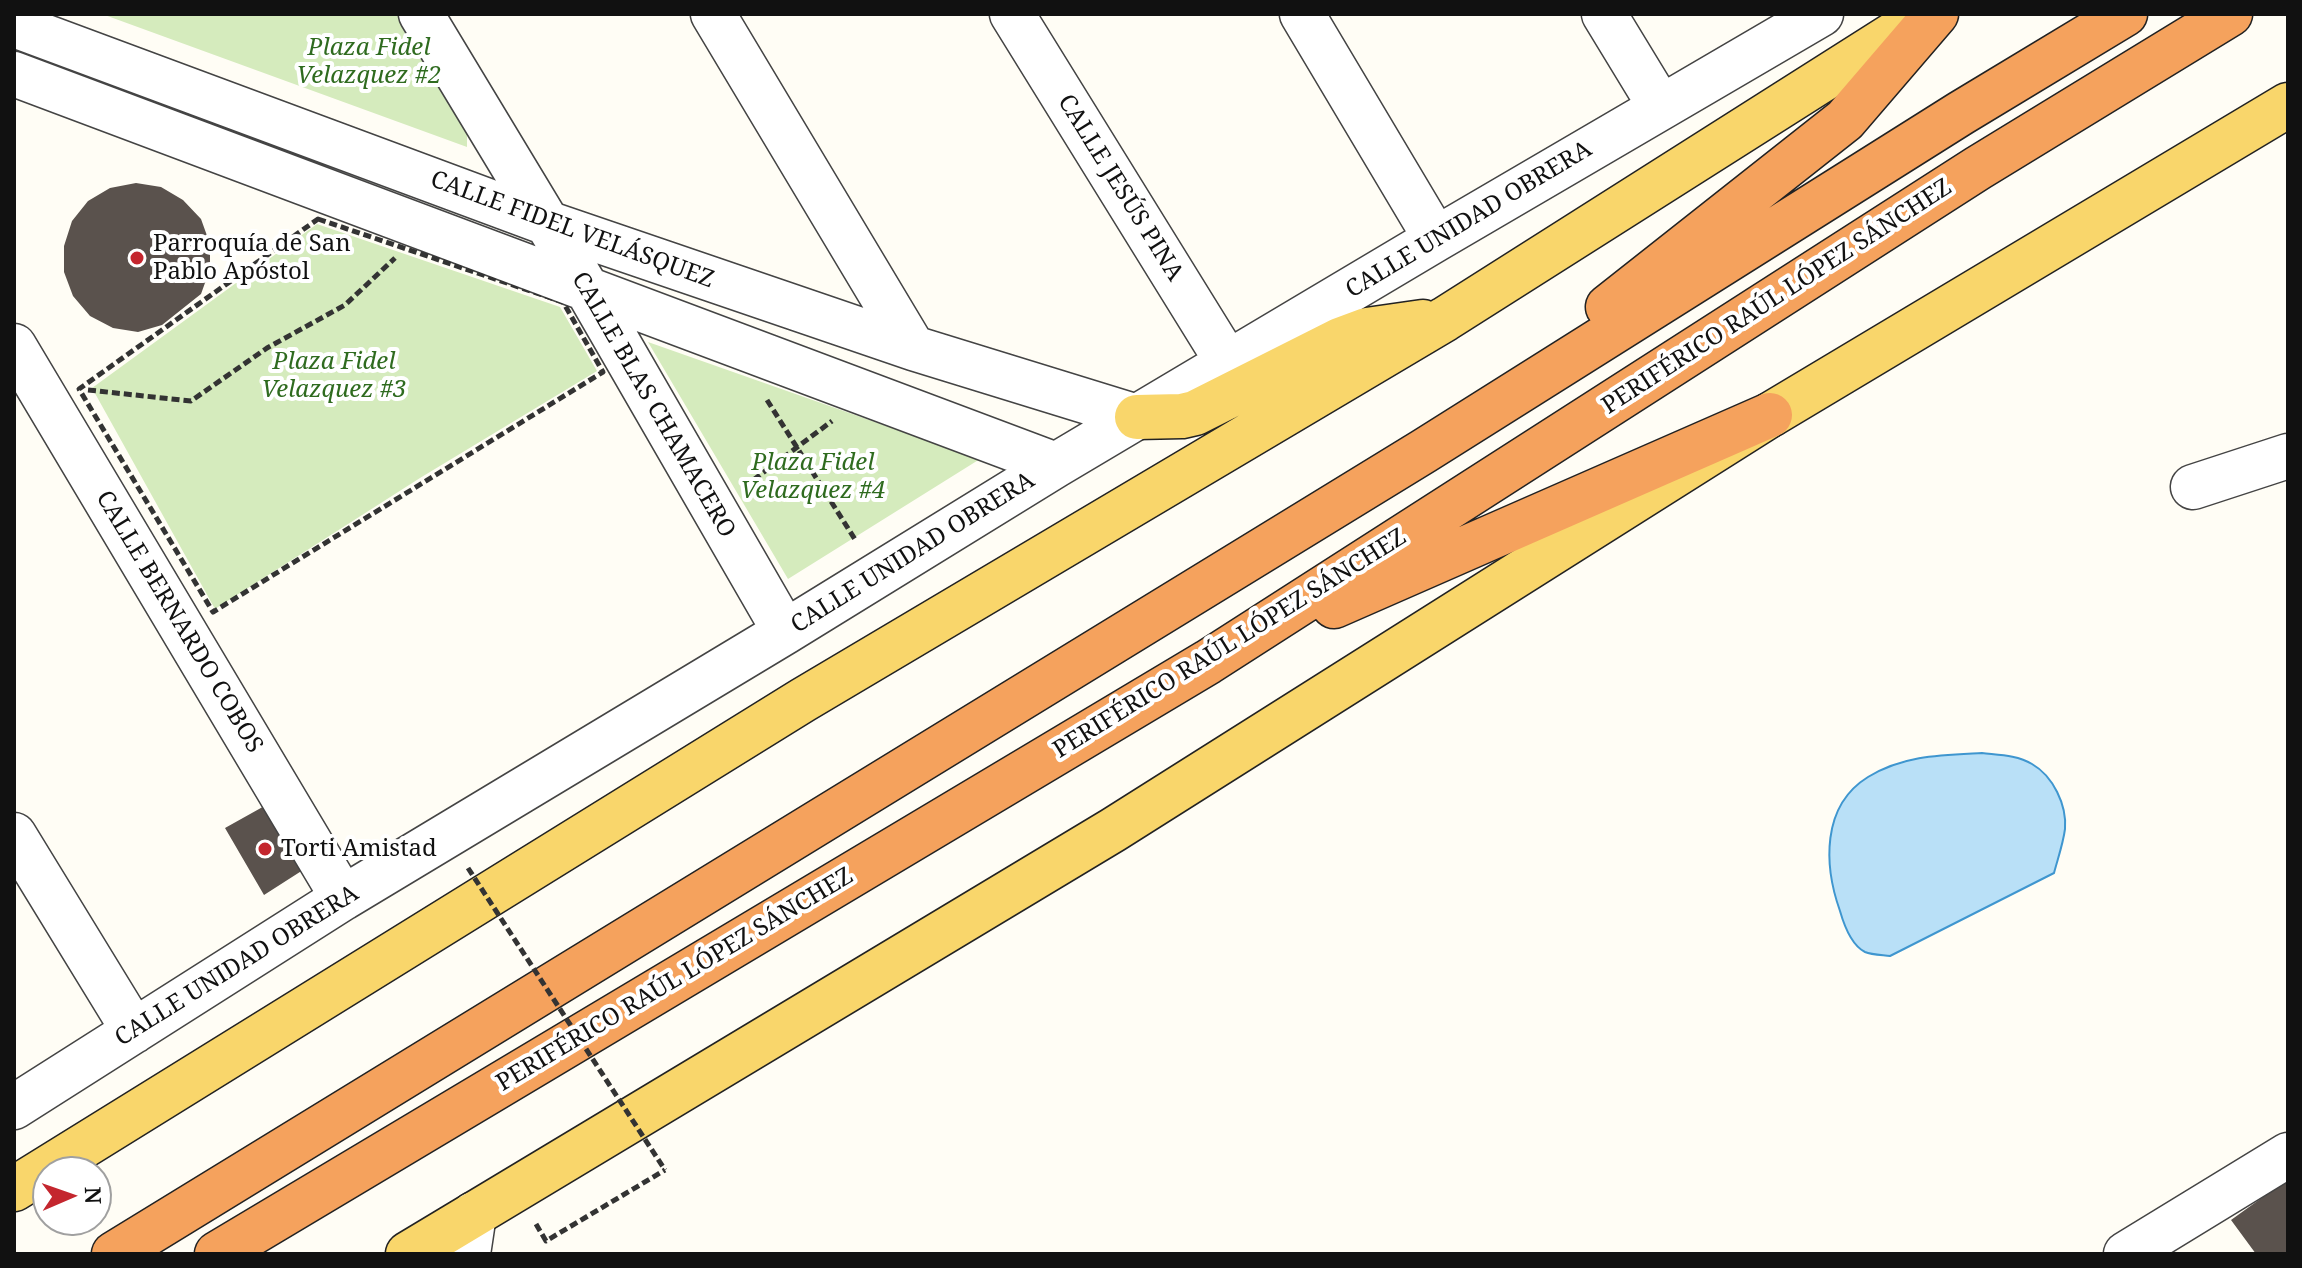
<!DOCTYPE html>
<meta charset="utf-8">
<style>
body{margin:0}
#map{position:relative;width:2302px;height:1268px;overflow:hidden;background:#fffdf5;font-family:"Noto Serif",serif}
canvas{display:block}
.frame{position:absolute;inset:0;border:16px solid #111;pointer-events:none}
.north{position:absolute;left:32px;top:1156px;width:80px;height:80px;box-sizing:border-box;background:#fff;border:2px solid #a0a0a0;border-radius:50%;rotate:88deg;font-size:22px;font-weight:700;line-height:32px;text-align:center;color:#111}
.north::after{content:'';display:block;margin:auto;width:28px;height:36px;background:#c4262e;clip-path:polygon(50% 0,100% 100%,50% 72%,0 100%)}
</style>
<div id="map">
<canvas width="2302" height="1268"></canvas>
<div class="frame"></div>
<div class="north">N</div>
</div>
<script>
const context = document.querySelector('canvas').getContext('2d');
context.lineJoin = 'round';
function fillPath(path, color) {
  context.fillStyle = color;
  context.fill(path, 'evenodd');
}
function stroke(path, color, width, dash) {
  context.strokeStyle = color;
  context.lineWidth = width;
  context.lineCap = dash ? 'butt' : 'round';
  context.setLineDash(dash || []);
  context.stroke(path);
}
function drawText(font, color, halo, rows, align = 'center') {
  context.font = font + ' "Noto Serif",serif';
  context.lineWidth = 8;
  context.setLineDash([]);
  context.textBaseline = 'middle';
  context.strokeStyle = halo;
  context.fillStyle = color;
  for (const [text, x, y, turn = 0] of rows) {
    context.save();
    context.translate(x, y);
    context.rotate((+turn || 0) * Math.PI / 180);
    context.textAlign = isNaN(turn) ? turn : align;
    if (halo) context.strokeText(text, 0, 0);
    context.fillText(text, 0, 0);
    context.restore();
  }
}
const green = new Path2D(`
 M102,14H397L467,131V147Z
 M317,224L560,307L597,371L420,478L215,609L92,388Z
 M648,342L980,459L788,579Z`);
const water = new Path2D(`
 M1982,753C1999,755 2017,755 2032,764C2053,776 2067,805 2065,829C2063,844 2058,858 2054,873L1890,956C1883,955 1872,955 1865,952C1851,945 1844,925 1840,911C1824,866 1821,806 1868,777C1904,755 1942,755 1982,753Z`);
const building = new Path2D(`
 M136,183L161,187L183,200L201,219L210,244V269L201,294L162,325L138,332L113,328L90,316L73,296L64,272V246L72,221L88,201L110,188Z
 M268,804L303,870L264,895L225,828Z
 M2288,1179V1254H2256L2231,1220Z`);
const path = new Path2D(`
 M318,219L563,302L603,372L213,612L79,389Z
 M88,390L191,401L267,348L345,305L395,258
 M767,400L856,541
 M744,487L832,421
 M536,1224L546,1241L665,1170`);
const minor = new Path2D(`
 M421,14L587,289L785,632
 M713,14L913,348
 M1012,14L1228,363
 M1302,14L1436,239
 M1604,14L1660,106
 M14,25L547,223L913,348L1137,417
 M14,74L1056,465
 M14,346L343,898
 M2193,487L2288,456
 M14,835L134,1031
 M14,1107L343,898L785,632L1056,465L1436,239L1821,14
 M468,1254L474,1214
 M2126,1254L2288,1155`);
const major = new Path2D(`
 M1137,417L1182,416L1195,413L1340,340L1367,330L1423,322
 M14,1189L803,700L1445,319L1926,14
 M408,1254L1113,830L1770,415L2288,105`);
const highway = new Path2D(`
 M1608,307L1845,120L1936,14
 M1334,606L1770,415
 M114,1254L1424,451L1961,113L2125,14
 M217,1254L1208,662L1978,168L2230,14`);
const pathBridge = new Path2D(`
 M468,868L665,1170`);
const markers = [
 [137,258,8,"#c4262e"],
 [265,849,8,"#c4262e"]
];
const parkNames = [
 ["Plaza Fidel",369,48],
 ["Velazquez #2",369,76],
 ["Plaza Fidel",334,362],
 ["Velazquez #3",334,390],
 ["Plaza Fidel",813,463],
 ["Velazquez #4",813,491]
];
const streetNames = [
 ["CALLE JESÚS PINA",1120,188,58],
 ["CALLE UNIDAD OBRERA",1469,220,-31],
 ["CALLE FIDEL VELÁSQUEZ",572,230,20],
 ["PERIFÉRICO RAÚL LÓPEZ SÁNCHEZ",1777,297,-33],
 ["CALLE BLAS CHAMACERO",653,405,60],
 ["CALLE UNIDAD OBRERA",913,553,-32],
 ["CALLE BERNARDO COBOS",179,622,59],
 ["PERIFÉRICO RAÚL LÓPEZ SÁNCHEZ",1230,644,-32],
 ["CALLE UNIDAD OBRERA",237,966,-32],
 ["PERIFÉRICO RAÚL LÓPEZ SÁNCHEZ",675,980,-31]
];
const poiNames = [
 ["Parroquía de San",153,244],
 ["Pablo Apóstol",153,272],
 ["Torti Amistad",281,849]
];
fillPath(green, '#d5ebbd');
fillPath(water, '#b9e0f7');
stroke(water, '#3f96cf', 2);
fillPath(building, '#5a524d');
stroke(minor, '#444', 47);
stroke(major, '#222', 47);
stroke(highway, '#222', 47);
stroke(path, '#333', 5, [8, 4]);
stroke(minor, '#fff', 44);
stroke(major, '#f9d66b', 44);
stroke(highway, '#f5a25d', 44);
stroke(pathBridge, '#333', 5, [8, 4]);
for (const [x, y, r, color] of markers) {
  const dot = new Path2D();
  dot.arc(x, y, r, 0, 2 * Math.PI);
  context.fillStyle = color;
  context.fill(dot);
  stroke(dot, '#fff', 3);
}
drawText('italic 24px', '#2f6b1f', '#fff', parkNames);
drawText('24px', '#111', '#fff', streetNames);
drawText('24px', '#111', '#fff', poiNames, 'left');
</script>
